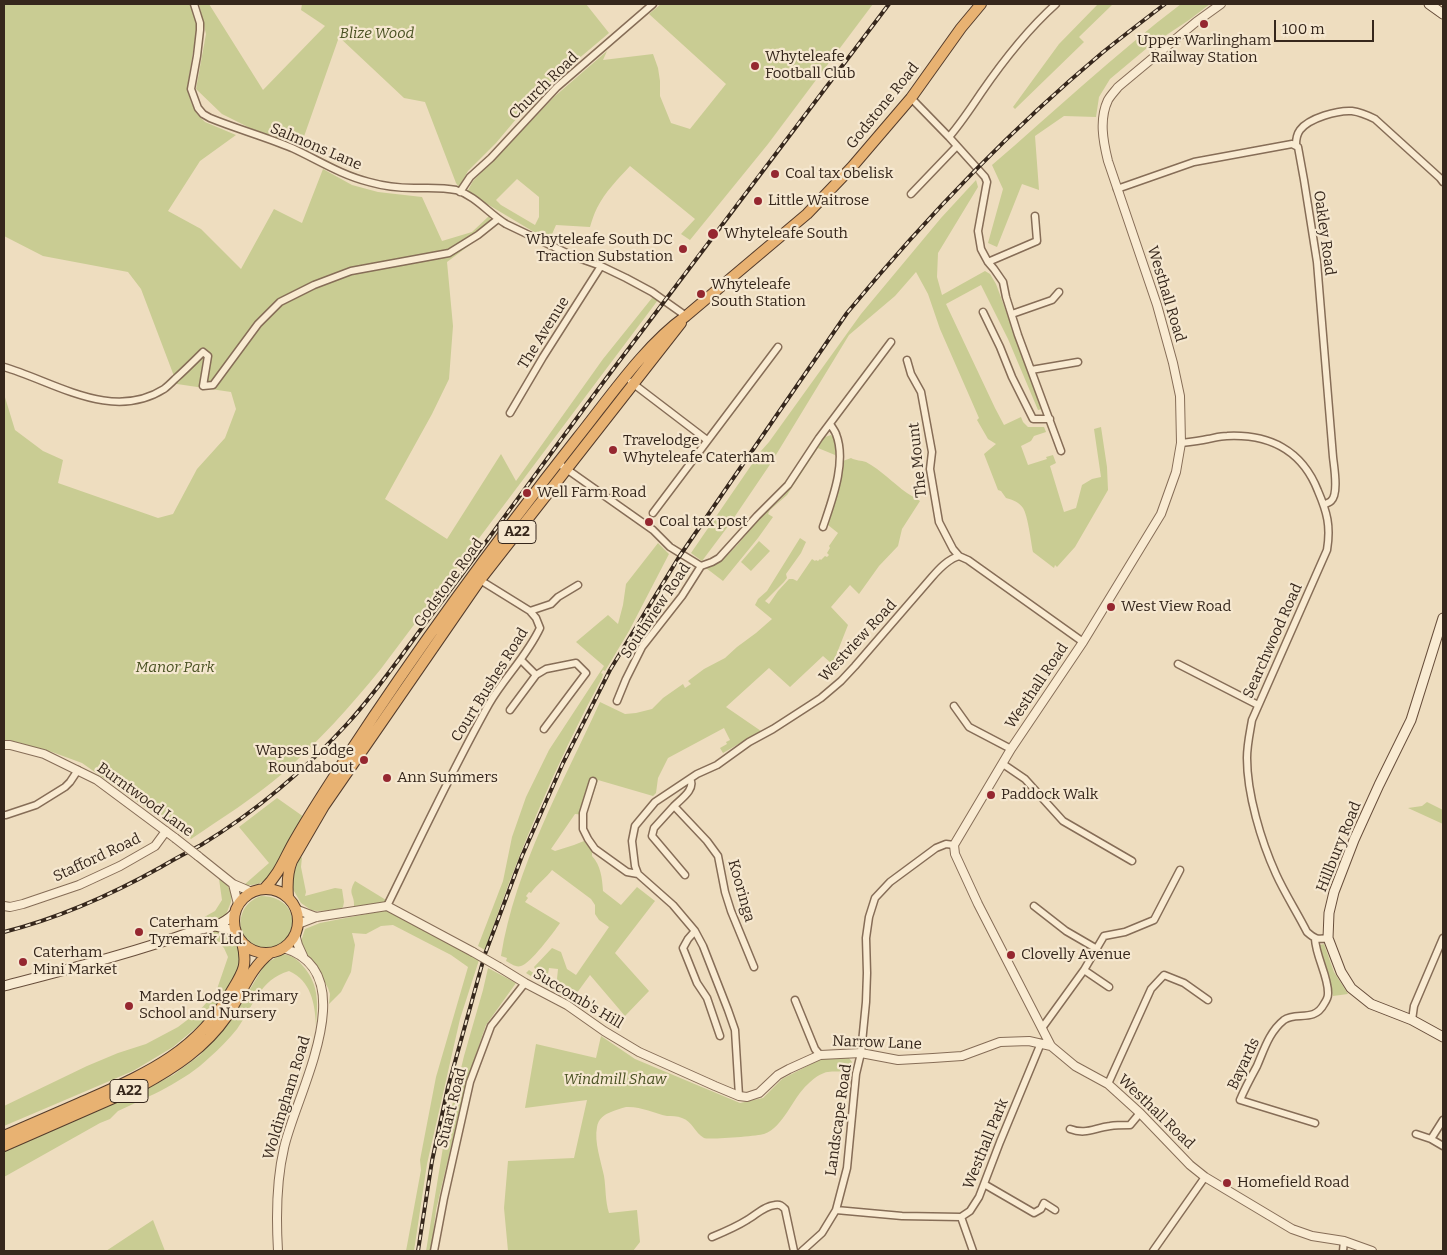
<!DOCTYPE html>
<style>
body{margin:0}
#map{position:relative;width:1447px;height:1255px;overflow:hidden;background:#eeddbf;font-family:Bitter,serif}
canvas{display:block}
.frame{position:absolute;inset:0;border:5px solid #36271c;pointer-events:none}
.scale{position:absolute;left:1274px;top:20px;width:100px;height:22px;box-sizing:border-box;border:2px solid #36271c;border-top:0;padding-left:6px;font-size:15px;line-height:18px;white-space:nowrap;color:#36271c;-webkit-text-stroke:4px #f5e7cf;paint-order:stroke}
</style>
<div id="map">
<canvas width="1447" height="1255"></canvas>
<div class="frame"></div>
<div class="scale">100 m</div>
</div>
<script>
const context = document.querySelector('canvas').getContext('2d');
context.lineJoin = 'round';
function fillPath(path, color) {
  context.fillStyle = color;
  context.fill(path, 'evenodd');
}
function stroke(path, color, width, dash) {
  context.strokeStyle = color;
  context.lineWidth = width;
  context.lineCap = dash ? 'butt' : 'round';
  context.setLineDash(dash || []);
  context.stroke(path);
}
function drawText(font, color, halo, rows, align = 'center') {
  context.font = font + ' Bitter,serif';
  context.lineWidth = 4.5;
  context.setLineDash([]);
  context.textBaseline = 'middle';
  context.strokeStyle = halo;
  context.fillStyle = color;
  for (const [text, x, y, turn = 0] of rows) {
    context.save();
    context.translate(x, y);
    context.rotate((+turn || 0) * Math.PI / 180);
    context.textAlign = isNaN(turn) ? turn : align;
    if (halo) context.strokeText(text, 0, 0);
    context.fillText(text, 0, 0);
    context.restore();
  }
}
const green = new Path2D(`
 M4,4H191L197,27L187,89L191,102L197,114L205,122L236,135L200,161L168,211L201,229L241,269L274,209L302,223L323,169L352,185L378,192L422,197L442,241L472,232L489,216L491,220L483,235L447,262L453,326L449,379L432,414L385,499L447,539L501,454L516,481L603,359L652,298L658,300L380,670C350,707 318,742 282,774C254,798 222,818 191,839L181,830L180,821L172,826L82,763L52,752L9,740H4V394L15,430L43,451L63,460L58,483L158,518L173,514L197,469L225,438L236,409L231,392L177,384L141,289L128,272L43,256L4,236Z
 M199,4H209L263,90L325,26L301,10L302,4H586L609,33L538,93L496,143L468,171L459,187L456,183L425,102L404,98L339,37L301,145L252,129L222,114L196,89L206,34Z
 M661,4H873L768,144L690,240L681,234L695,219L630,166C618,179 605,192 597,208C594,214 592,220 590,227L556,225L549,241L467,192L473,181L554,97L607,51L603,60L653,54L658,68L660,81V96L671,123L690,129L726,84L649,14ZM517,179L539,197V217L535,225L501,205L496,200Z
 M1098,4H1113L1079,37L1084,42L1015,109L1013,107L1059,44Z
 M1181,4H1210L1189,20L1147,48L1110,79L1099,97L1096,117L1064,116L1035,136L1039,190L1022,184L997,247L988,243L1003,189L992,165C1055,111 1115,54 1181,4Z
 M976,180L978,187L938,253L937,277L942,295L985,271L990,274L996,284L1042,409L1038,410L1008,339L981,285L946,304L995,408L1004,425L1021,417L1023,422L1028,427H1044L1046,432L1034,436L1031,441L1021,446L1028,465L1047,459L1046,457L1053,455L1056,463L1050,466L1064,512L1076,508L1082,485L1092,479L1101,477L1094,429L1101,427L1107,467L1108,490L1075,547L1057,567L1055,565L1054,568L1033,552C1031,542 1028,516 1023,508C1019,502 1013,500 1006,498L1001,491L998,490L984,454L996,444L988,439L977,420L979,418L940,329L928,294L916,272L895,296L849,335L771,463L729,525L702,561L691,553L761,451L769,442L861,314L941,218Z
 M831,435L834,438L836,457L835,455L818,448L787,495L770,510L768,514L773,517L758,538L723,581L706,568C727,563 746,533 761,517C769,509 779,502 786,493C799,477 809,459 820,442L825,437Z
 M851,458C856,461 861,460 866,462C881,470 893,483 907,493C911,496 916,498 920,501L902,529L898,546L879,566L859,594L850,585L831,607L848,625L835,658L831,663L823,656L790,687L769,668L726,707L761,731L723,753L720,748L727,744L726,742L730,740L724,728L668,758L658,778L656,793L653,796L598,780L586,815L575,814L551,849L555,851L574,845L584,841L592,851V856C601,866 602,878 603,891L621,905L637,887L655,901L615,953L649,991L625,1016L590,975L571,1001L526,973L529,970L541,978L557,979L558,969L549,968L548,974C543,973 536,972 534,967L552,948L561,952L567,969L576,975L609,927L599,920L595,914V905L591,899L552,870C546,878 537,884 531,893L529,892L526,896L528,898L525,902L560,923C554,932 530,964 521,966C516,968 510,963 506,961L507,958L501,956C515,868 563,783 600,702L625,714L636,713L652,709L663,698L683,684L685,688L691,684L688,681L704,669L725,658L737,647L756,633L772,619L755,605L758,599L767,591L800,538L806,542L801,553L786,574L787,578L784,582L765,601L769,604L778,591L789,579H793L797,581L812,559L815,561L816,560L818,561L820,559L821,560L825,556L827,557L829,555L827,553L830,548L829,546L838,533L828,525V523L838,492L843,461Z
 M759,541L770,551L751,571L741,562Z
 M658,543L669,554L629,631L605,671L603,670L601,673L603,674L602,678C555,765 517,856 485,950L478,946L503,881L512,837L526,797L549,750L604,666L576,642L608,615L618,624L623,605L626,584Z
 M277,798L304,817L274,876C264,882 256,886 244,885L269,863L239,827Z
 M1427,802L1443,810V824L1408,808L1422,806Z
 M302,857L301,867L306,892L305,896L335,888L342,889L344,902L343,907L339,910L317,911L311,910L301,903L291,886L293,876L299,859Z
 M219,879L223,880L232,892L231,902L225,917C214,923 201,922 188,926L215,911L222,900Z
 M355,881L386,900L384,904L354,906C355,894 347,895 355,881Z
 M261,896C283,896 298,911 290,933C278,966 231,945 242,914C245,905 252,899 261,896Z
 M387,910L471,954L479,960L460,1019L427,1164L414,1251H406L421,1170L420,1160L436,1077L468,967L451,955L393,925L381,926L366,934L352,933L355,945L351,972L341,992L329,1004L330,994L328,988L315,965L304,951L301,941L305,929L320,923Z
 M215,931L227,935L237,946L242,957L238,970L220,1000L203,1022L173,1047L133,1071L4,1126V1106L87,1066L118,1053L146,1044L178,1027L199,1011L216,992L228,957L224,948L219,943L185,941Z
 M1324,944L1334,972L1348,994L1333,996L1331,985L1318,948L1319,945Z
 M282,954C291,955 296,958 302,965C319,984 318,1001 316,1026C315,1003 311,981 289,971C260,979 253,1007 237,1029C229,1039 219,1049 210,1057C184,1082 150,1096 118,1111L110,1119L100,1123L4,1177V1151L141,1092L173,1075L199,1056L223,1030L246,996L265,964Z
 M488,968L516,983L486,1025L466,1083L436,1210L431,1251H426L445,1135L464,1056L483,990Z
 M601,1036L635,1059L740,1103L763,1098L782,1079L821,1059L849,1058L852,1062C849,1076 834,1069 824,1073C818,1075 812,1080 808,1084C792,1098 784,1127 764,1134C757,1136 709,1140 704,1138C695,1133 692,1121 682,1118C677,1116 672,1116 667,1116C654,1113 640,1106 626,1107C621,1108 616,1110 611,1112C605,1114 598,1119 597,1127C594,1142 601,1161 604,1176C606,1188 605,1201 609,1213L637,1210L640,1242L633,1251H508L504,1208L508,1161L574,1158L587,1100L525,1108L536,1044L596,1058Z
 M153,1220L165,1251H106Z`);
const minor = new Path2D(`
 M194,4L200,23V30L197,56L191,89L198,108L203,114L210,118C237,129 266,137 292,148C318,160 341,175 369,182C383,186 399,188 414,188C428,188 442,187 456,190C476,196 489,214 506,224L573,256L601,266L626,278L652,292L686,316
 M911,98L949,137L985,177L987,182L986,187L978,231L981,249L988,262L994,269L1003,282L1006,297L1018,335L1061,451
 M949,137C961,123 971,108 981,93C1003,61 1027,30 1056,4
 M1296,145C1296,140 1297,134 1300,130C1309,118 1338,110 1352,111C1360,112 1367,115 1375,119L1440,178L1443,182
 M1117,189L1194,162L1292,144L1298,147L1304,180L1317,262L1333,457C1334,467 1339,494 1331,501C1329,503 1326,503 1324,505
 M460,192L470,177L491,158L557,87L653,4
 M911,194L957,146
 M988,262L1037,241L1035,216
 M983,312L1000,347L1012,377L1033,419H1050
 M1012,314L1052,300L1059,292
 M907,360L911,374L921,392L932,452L930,469L939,522L953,549L959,556
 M4,367C55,382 112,422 164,389C168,386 172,382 175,379C185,370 194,361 203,352L208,356L203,386L213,385L258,324L280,302L314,285L351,271L449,253L478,235L498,219
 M1031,370L1078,362
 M631,382L707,440
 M510,413L543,357L601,266
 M1181,443C1190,442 1199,441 1208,439C1214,438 1220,436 1227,436C1269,434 1302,450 1318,491C1327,512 1331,526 1327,550L1252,720C1250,732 1247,745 1247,758C1247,794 1261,841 1276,874C1285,894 1297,912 1307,932C1315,939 1317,940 1328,938
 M558,463L653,530L670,547L701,566
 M653,513L778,347
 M823,527C832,500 847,462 836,434C835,431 832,427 830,424
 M530,611L551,604L558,597L578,585
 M1178,664L1258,705
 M536,675L546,669L576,663L586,673L544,729
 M617,701L626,679L642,647L682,596L701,566L712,562L719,558L757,516L788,485L819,438L891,342
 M954,706L969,727L1011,749
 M510,710L536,675L521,660
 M1003,764L1025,779L1063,821L1132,861
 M690,779C696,789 681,799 674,806L707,841L718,856L725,892L731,911L754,967
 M593,781L583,813V829L588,839L595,849L627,872L638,874L673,905L695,931L703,946L728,1010L735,1030L739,1096
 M674,806L654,828L652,836L685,875
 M4,815H6L36,805L65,787L70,782L78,770
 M638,874L635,866L632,841L635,826L655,802L697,774L717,765L749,742L773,729L821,698L841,681L855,666L932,577C939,569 948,559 959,556L968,560L1083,642
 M387,906C420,839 452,770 489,704C504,678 527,656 540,628L536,618L530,611L480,580
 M1034,906L1066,931L1097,949
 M695,931L688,939L683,948L697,983L707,998L720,1036
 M1315,939C1316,957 1329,978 1328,994C1328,997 1326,1001 1324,1004C1314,1023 1296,1011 1284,1020C1269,1032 1264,1050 1257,1066C1251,1077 1245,1088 1240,1100L1315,1123
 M1084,970L1109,987
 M795,1000L815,1049L820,1055
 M1412,1020L1414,1006L1443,938
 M1042,1028L1084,970L1104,936L1125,932L1154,920L1180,870
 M1108,1084L1151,989L1164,975L1184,983L1208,1000
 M1070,1129C1086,1135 1094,1128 1110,1126C1116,1125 1123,1125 1130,1125L1140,1113
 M1416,1134L1431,1139L1443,1146
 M1431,1139L1443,1120
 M984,1184L1034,1213L1041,1209L1044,1203L1055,1210
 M836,1210L902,1216L961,1217L970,1211L979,1197L1000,1142L1041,1043
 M961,1217L973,1251
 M712,1237C724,1232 736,1227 747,1220C756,1215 764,1206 775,1205C780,1204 782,1206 785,1209L794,1251
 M434,1251L444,1198L470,1082L491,1026L525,983
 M802,1251L822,1233L836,1210L847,1168L856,1074L861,1053L866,1002L867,973L866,938L869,917L875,898L890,882L936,848L946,844L954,845
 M1153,1251L1205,1177
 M1343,1251L1344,1241`);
const tertiary = new Path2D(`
 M1221,4L1196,22L1118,87C1115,91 1111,95 1108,100C1099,119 1103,141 1108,161L1157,305L1173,363L1180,396L1181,443L1176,472L1161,514L1083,642L1011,749L954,845L955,854L978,904L1051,1046L1075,1066L1108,1084L1140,1113L1190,1165L1205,1177L1292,1229L1312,1236L1344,1241L1372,1251
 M4,745H10L44,754L97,780L175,838
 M198,856L233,884L252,892
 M233,884L238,904
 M4,906L10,907L23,904L79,885L120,866L155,846L166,831
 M295,909L316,917
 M298,924L316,917L387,906L473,952
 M295,934L298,945L303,956
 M499,967L525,983L567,1005L604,1031L639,1052L715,1086L739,1096L747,1097L759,1093L778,1075L789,1069L820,1055L861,1053L898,1060L933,1058L962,1056L1000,1042L1029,1041L1051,1046
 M278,1251C276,1217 276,1182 284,1148C295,1096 367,972 283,948`);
const secondary = new Path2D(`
 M1429,4L1443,14
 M1443,618L1411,720L1379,785L1354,840L1334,892L1329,913L1328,938L1341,972L1351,988L1371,1004L1412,1020L1443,1037
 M215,926L235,931
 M4,986C69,969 133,953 197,930C203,928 209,928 215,926C223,923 229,919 235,913`);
const trunk = new Path2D(`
 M264,889C281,872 284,858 296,838C312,810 330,783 348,755C420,645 497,540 578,437C610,397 645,345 686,316L807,214L852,167L911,98L961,28L981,4
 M234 921a32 32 0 1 1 64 0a32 32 0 1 1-64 0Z
 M288,897C287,884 287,873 292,861L324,806L480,580L681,323
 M4,1136C33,1123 62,1111 91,1098C150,1072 198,1050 231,992C243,972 248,966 242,942
 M4,1146L141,1086C174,1068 205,1048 227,1016C242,994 249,969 270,953`);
const rail = new Path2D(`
 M4,932C59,918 111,895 161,867C174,859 188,852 201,845C255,812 305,770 348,723C380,688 407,647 436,609C494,532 550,454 608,376C701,252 795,128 889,4
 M418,1251L432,1161L448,1087L485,954L522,856L563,763L610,670L679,557L847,313C923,221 1011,129 1102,53C1123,36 1144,20 1165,4`);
const tertiaryBridge = new Path2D(`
 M175,838L198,856
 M473,952L499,967`);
const markers = [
 [1204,24,5,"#952730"],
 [755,66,5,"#952730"],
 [775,174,5,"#952730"],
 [758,201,5,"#952730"],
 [713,234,6,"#952730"],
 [683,249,5,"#952730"],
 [701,294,5,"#952730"],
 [613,450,5,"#952730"],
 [527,493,5,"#952730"],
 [649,522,5,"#952730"],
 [1111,607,5,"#952730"],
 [364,760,5,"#952730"],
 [387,778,5,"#952730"],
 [991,795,5,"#952730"],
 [139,932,5,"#952730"],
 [1011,955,5,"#952730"],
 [23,962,5,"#952730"],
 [129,1006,5,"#952730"],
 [1227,1183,5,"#952730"]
];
const shields = [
 [517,532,38],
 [129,1091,38]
];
const shieldNames = [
 ["A22",517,532],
 ["A22",129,1091]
];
const parkNames = [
 ["Blize Wood",377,34],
 ["Manor Park",175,668],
 ["Windmill Shaw",615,1080]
];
const poiNames = [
 ["Upper Warlingham",1204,41,"center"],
 ["Railway Station",1204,58,"center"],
 ["Whyteleafe",765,57],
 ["Football Club",765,74],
 ["Coal tax obelisk",785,174],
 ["Little Waitrose",768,201],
 ["Whyteleafe South",724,234],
 ["Whyteleafe South DC",673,240,"right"],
 ["Traction Substation",673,257,"right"],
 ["Whyteleafe",711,285],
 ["South Station",711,302],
 ["Travelodge",623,441],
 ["Whyteleafe Caterham",623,458],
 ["Well Farm Road",537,493],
 ["Coal tax post",659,522],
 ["West View Road",1121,607],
 ["Wapses Lodge",354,751,"right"],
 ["Roundabout",354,768,"right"],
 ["Ann Summers",397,778],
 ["Paddock Walk",1001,795],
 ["Caterham",149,923],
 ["Tyremark Ltd.",149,940],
 ["Caterham",33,953],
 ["Mini Market",33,970],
 ["Clovelly Avenue",1021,955],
 ["Marden Lodge Primary",139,997],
 ["School and Nursery",139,1014],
 ["Homefield Road",1237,1183]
];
const streetNames = [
 ["Church Road",544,86,-44],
 ["Godstone Road",883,106,-51],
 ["Salmons Lane",316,147,23],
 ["Oakley Road",1324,233,82],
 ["Westhall Road",1166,294,73],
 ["The Avenue",544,333,-58],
 ["The Mount",918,460,-96],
 ["Godstone Road",449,583,-54],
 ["Southview Road",656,611,-56],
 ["Westview Road",858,641,-47],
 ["Searchwood Road",1273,641,-66],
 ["Court Bushes Road",490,685,-58],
 ["Westhall Road",1037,686,-56],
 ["Burntwood Lane",145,800,36],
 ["Hillbury Road",1339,847,-68],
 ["Stafford Road",97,858,-25],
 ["Kooringa",741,891,74],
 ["Succomb's Hill",578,999,31],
 ["Narrow Lane",877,1043,2],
 ["Bayards",1244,1064,-65],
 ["Woldingham Road",287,1098,-73],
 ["Stuart Road",452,1108,-76],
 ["Westhall Road",1156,1112,44],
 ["Landscape Road",839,1120,-82],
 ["Westhall Park",986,1144,-68]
];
fillPath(green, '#c9cc93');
stroke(minor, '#866d57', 9);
stroke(tertiary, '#866d57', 10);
stroke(secondary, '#684e3b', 11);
stroke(trunk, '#543c2c', 12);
stroke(minor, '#f9ebd2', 6);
stroke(tertiary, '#f9ebd2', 8);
stroke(secondary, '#f9ebd2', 9);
stroke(trunk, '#e8b272', 10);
stroke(rail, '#36271c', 4);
stroke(rail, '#f5e7cf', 2, [5.5]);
stroke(tertiaryBridge, '#866d57', 10, []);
stroke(tertiaryBridge, '#f9ebd2', 8);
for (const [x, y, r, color] of markers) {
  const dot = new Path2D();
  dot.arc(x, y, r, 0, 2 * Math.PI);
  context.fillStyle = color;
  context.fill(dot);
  stroke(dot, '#f5e7cf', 2);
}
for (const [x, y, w] of shields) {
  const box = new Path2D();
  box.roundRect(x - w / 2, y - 11.5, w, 23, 4);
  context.fillStyle = '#f5e7cf';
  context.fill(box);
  stroke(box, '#36271c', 1);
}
drawText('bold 14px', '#36271c', null, shieldNames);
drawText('italic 15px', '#4a5223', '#f5e7cf', parkNames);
drawText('15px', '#36271c', '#f5e7cf', poiNames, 'left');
drawText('15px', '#36271c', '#f5e7cf', streetNames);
</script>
